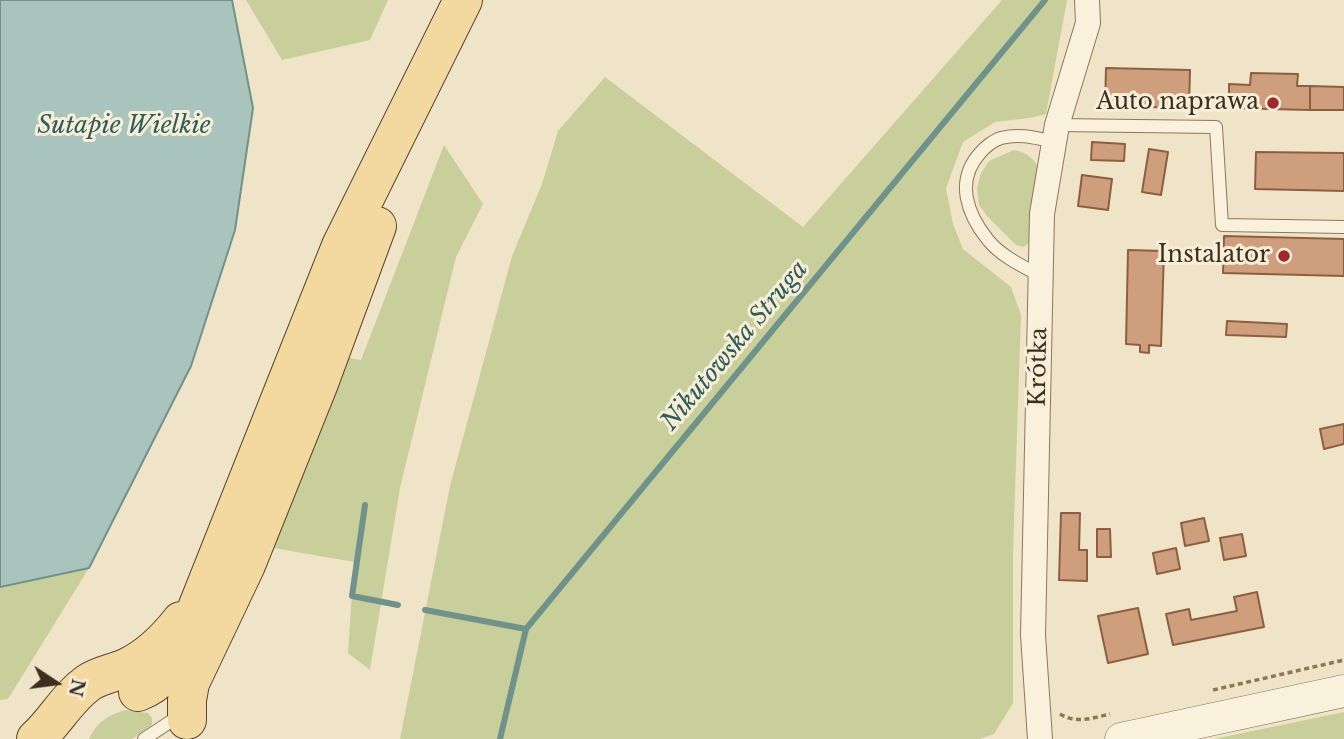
<!DOCTYPE html>
<meta charset="utf-8">
<style>
body{margin:0}
#map{position:relative;width:1344px;height:739px;overflow:hidden;background:#f0e4c8;font-family:"Libre Baskerville",serif}
canvas{display:block}
.north{position:absolute;left:21px;top:648px;width:70px;height:70px;-webkit-text-stroke:5px #f7eed8;paint-order:stroke;rotate:103deg;font-size:19px;font-weight:700;line-height:28px;text-align:center;color:#3d2e20}
.north::after{content:'';display:block;margin:auto;width:24px;height:32px;background:#3d2e20;clip-path:polygon(50% 0,100% 100%,50% 72%,0 100%)}
</style>
<div id="map">
<canvas width="1344" height="739"></canvas>
<div class="north">N</div>
</div>
<script>
const context = document.querySelector('canvas').getContext('2d');
context.lineJoin = 'round';
function fillPath(path, color) {
  context.fillStyle = color;
  context.fill(path, 'evenodd');
}
function stroke(path, color, width, dash) {
  context.strokeStyle = color;
  context.lineWidth = width;
  context.lineCap = dash ? 'butt' : 'round';
  context.setLineDash(dash || []);
  context.stroke(path);
}
function drawText(font, color, halo, rows, align = 'center') {
  context.font = font + ' "Libre Baskerville",serif';
  context.lineWidth = 6;
  context.setLineDash([]);
  context.textBaseline = 'middle';
  context.strokeStyle = halo;
  context.fillStyle = color;
  for (const [text, x, y, turn = 0] of rows) {
    context.save();
    context.translate(x, y);
    context.rotate((+turn || 0) * Math.PI / 180);
    context.textAlign = isNaN(turn) ? turn : align;
    if (halo) context.strokeText(text, 0, 0);
    context.fillText(text, 0, 0);
    context.restore();
  }
}
const green = new Path2D(`
 M246,0H388L370,40L282,60Z
 M1002,0H1067L1046,114L1030,118L995,122L963,142L946,188L953,224L963,249L1011,287L1021,315L1013,553V703L994,734L980,739H400L450,486L512,256L542,184L558,131L605,77L803,227Z
 M444,145L483,204L456,257L400,488L370,670L348,653L354,562L268,547L344,357L361,360Z
 M1014,150C1027,152 1033,159 1040,169L1030,242L1024,247L1016,245L987,216L979,205L977,188L981,173L989,161Z
 M89,568L8,699L0,700V588Z
 M126,710L148,713L152,718V725L132,739H89C96,723 109,714 126,710Z
 M1344,712V739H1214Z`);
const water = new Path2D(`
 M0,0H232L253,108L235,230L191,366L89,568L0,587Z`);
const stream = new Path2D(`
 M365,505L352,596L398,605
 M425,610L526,629
 M500,739L526,629L1045,0`);
const building = new Path2D(`
 M1106,68L1190,70L1189,108L1105,106Z
 M1251,73L1298,74L1297,86H1310V110L1229,108V84L1250,85Z
 M1310,86L1344,87V110H1310Z
 M1092,142L1125,144L1124,161L1091,160Z
 M1149,149L1168,152L1161,195L1142,192Z
 M1256,152L1344,153V191L1255,189Z
 M1082,175L1112,179L1108,210L1078,206Z
 M1224,236L1344,239V276L1223,273Z
 M1128,250L1164,251L1161,346L1149,345V353L1140,352V345L1126,344Z
 M1227,321L1287,324L1286,337L1226,335Z
 M1344,424V444L1324,449L1320,429Z
 M1061,513H1080L1079,550H1087V581L1059,580Z
 M1204,518L1209,541L1185,546L1181,523Z
 M1097,529H1110L1111,557H1097Z
 M1242,534L1246,556L1224,560L1220,538Z
 M1176,548L1180,569L1157,574L1153,553Z
 M1257,592L1264,627L1173,645L1166,614L1189,609L1191,620L1237,611L1234,597Z
 M1138,608L1148,654L1108,663L1098,616Z`);
const path = new Path2D(`
 M1213,690L1344,660
 M1060,714C1076,724 1093,718 1110,714`);
const service = new Path2D(`
 M1057,125L1216,127L1222,225L1344,227
 M1041,276C1022,266 1001,256 988,240C967,214 955,181 980,153C985,147 994,140 1001,138C1020,133 1036,138 1054,142
 M144,739L182,714`);
const minor = new Path2D(`
 M1040,739L1033,635L1042,214L1057,125L1088,23L1087,0`);
const tertiary = new Path2D(`
 M1121,739L1344,691`);
const primary = new Path2D(`
 M138,692C161,683 171,667 182,646L341,246L463,0
 M187,720V700L190,683L246,565L319,383L377,226
 M36,739C55,722 67,698 88,683C99,675 115,673 128,667C148,657 167,639 181,621`);
const markers = [
 [1273,103,7,"#9e2a2b"],
 [1284,256,7,"#9e2a2b"]
];
const poiNames = [
 ["Auto naprawa",1259,103],
 ["Instalator",1270,256]
];
const streetNames = [
 ["Krótka",1039,367,-89]
];
const waterNames = [
 ["Sutapie Wielkie",124,126],
 ["Nikutowska Struga",735,346,-50]
];
fillPath(green, '#c9cf9b');
fillPath(water, '#a9c4bc');
stroke(water, '#6f938a', 2);
stroke(stream, '#6f938a', 6);
fillPath(building, '#cf9f7d');
stroke(building, '#8d5f41', 2);
stroke(service, '#8d765c', 14);
stroke(minor, '#8d765c', 26);
stroke(tertiary, '#8d765c', 33);
stroke(primary, '#5b4430', 40);
stroke(path, '#8d765c', 3.5, [5, 3.5]);
stroke(service, '#faf1dc', 12);
stroke(minor, '#faf1dc', 24);
stroke(tertiary, '#faf1dc', 32);
stroke(primary, '#f3d9a0', 38);
for (const [x, y, r, color] of markers) {
  const dot = new Path2D();
  dot.arc(x, y, r, 0, 2 * Math.PI);
  context.fillStyle = color;
  context.fill(dot);
  stroke(dot, '#f7eed8', 2.5);
}
drawText('23px', '#3d2e20', '#f7eed8', poiNames, 'right');
drawText('23px', '#3d2e20', '#f7eed8', streetNames);
drawText('italic 24px', '#2f5d5a', '#f7eed8', waterNames);
</script>
